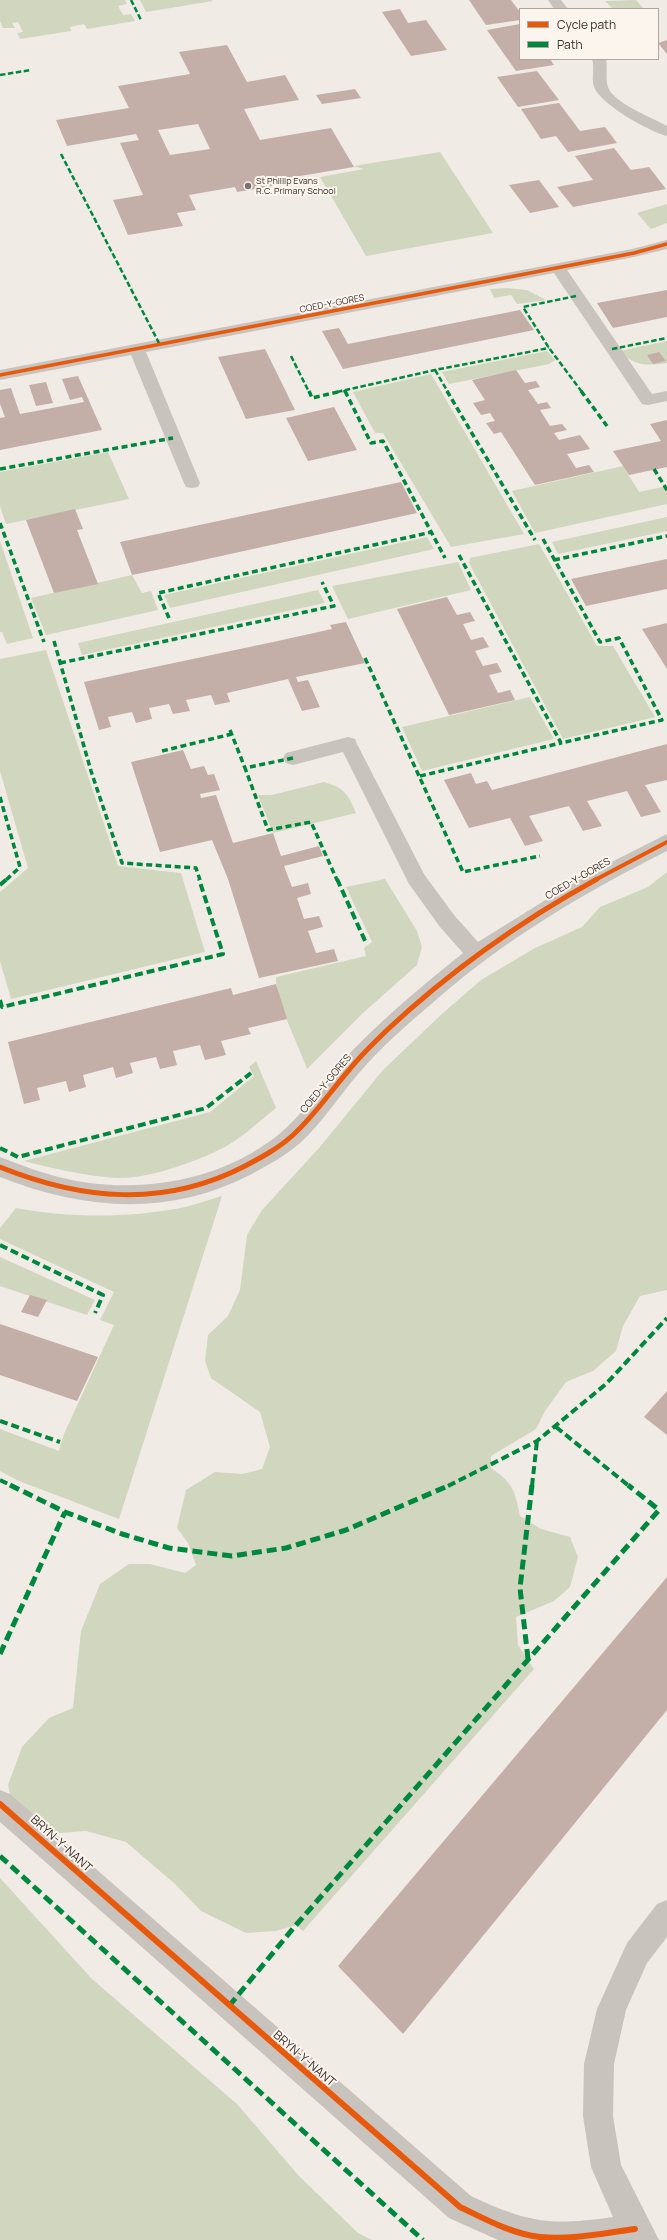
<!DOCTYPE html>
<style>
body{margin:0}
#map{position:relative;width:667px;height:2240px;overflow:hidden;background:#f0ebe5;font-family:Manrope,sans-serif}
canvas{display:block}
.legend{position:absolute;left:519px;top:8px;width:140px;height:52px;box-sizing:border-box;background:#fbf5ee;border:1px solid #aea6a0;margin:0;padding:5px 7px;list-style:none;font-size:12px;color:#3b302b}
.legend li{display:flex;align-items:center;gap:8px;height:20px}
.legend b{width:20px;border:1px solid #aea6a0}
</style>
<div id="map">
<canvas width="667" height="2240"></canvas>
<ul class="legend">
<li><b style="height:5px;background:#e8590c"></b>Cycle path</li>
<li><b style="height:5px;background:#00873e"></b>Path</li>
</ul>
</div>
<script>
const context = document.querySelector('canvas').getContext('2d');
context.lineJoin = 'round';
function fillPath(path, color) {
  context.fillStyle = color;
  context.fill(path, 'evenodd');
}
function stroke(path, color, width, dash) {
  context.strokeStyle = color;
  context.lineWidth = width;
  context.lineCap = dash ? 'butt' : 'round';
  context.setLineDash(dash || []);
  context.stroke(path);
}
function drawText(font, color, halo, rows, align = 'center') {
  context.font = font + ' Manrope,sans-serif';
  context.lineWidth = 4;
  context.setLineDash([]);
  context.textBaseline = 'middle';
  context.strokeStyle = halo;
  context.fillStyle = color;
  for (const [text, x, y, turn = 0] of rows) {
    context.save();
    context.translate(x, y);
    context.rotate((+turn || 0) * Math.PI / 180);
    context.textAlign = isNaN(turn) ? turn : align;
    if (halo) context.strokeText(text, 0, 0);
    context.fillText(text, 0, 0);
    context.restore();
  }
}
const green = new Path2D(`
 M0,0H125L127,4L118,6L123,15L131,14L135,21L87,29L84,24L70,27L71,31L20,39L17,33L23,32L18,22L12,23L15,28H3L0,21Z
 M140,0H212L213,1L146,12Z
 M636,0L644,9H613L605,1Z
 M440,152L493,233L366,256L320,177L364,169L353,166Z
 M667,204V223L651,229L637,213Z
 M506,288L527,290L546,300L517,304L511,295L494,298L490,289Z
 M667,341V363C648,366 633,366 620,351Z
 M547,351L555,360L549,364L449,384L442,372Z
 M431,374L524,534L451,547L383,433H375L353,392Z
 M108,452L129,499L6,524L0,506V472Z
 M623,466L639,492L667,486V504L535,533L512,491Z
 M667,517V531L558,554L552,542Z
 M427,537L434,549L170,608L164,595Z
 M0,541L33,638L7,644L2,632H0Z
 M539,544L597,646H613L655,717L563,739L469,563L470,558Z
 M458,562L471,590L348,619L332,586Z
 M132,575L142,593L151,591L158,610L46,635L31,598Z
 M318,590L325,603L82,655L78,643Z
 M46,650L118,866L181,873L205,952L11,999L0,961V892L28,868L0,771V659Z
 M530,697L554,739L422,771L402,727Z
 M324,782C345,788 348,794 356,813L273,833L258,795H272Z
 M667,872V1290L640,1296L623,1326L616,1351L593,1371L566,1382L545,1411L536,1429L491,1456V1468C513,1483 515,1490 520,1516L541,1529L570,1537L578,1557L570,1587L554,1601L516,1617L518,1645L534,1669L303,1931L296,1925L276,1931L246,1933L201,1911L175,1884L126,1842L86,1831L48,1834L13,1808L8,1785L22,1747L49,1718L73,1708L81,1631L100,1584L129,1564H150L185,1573L196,1565L188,1543L177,1528L186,1490L215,1472L243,1474L262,1469L270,1447L260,1412L211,1378L205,1361L208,1335L228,1316L240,1290L247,1235L262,1210L319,1148L383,1070L443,1013L481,980L535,948L582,927L600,907L648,887Z
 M385,879L417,931L422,947L417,965L363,1013L307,1069C299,1045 275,1001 276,977L366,956L364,948L372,942L346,887Z
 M256,1061L276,1108C261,1120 246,1134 230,1144C202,1160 150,1179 117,1178C86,1176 54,1169 24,1161L210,1112L254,1076L249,1067Z
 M222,1196L119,1519L19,1481L0,1471V1429L59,1451L64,1434L114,1325L100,1320L114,1292L0,1239V1228L16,1208C69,1218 127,1218 181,1208C194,1205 208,1200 222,1196Z
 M0,1257L95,1300L87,1315L0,1286Z
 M0,1878L92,1979L237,2104L299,2176L358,2233L372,2240H0Z`);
const building = new Path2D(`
 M469,0H511L520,12V20L486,25Z
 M400,9L408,23L426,20L447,50L411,56L382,12Z
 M520,24V59H550L554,65L516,71L487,30Z
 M667,40V54L658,43Z
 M227,45L247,82L285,75L299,100L244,109L260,140L331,128L354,167L276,180L279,185L237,192L235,187L189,195L196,210L177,213L183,226L128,235L113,200L143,195L120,143L139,140L136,134L67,146L56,120L129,108L118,86L190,74L179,52ZM198,124L210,149L170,155L158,130Z
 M537,71L559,100L518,107L497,77Z
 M355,89L361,98L322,104L316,95Z
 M559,103L580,131L605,127L617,143L568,152L556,136L541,139L521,109Z
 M614,148L631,170L649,167L666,189L573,207L557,187L593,180L575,156Z
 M539,180L559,207L530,213L509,185Z
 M667,290V317L613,328L597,303Z
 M520,310L534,330L343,369L322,331L339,328L348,344Z
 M265,349L295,410L246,419L218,357Z
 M659,352L666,361L653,364L647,355Z
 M516,370L525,383L536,381L540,387L528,390L538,404L547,402L551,408L540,410L550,426L562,424L567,430L554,433L559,440L580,435L590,449L567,454L576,468L589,465L594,472L535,485L501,432L494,434L486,423L495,421L490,413L481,415L473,403L485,400L472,380Z
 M78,376L102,430L0,450V418L5,417L0,404V390L11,388L20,414L84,402L82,397L70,400L62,379Z
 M46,382L53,403L36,406L29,385Z
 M334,407L357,450L308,461L286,418Z
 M667,420V467L629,475L613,451L661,441L650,424Z
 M401,482L417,513L171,567L132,575L120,542Z
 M75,509L83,529L77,530L98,584L54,593L26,520Z
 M667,559V589L586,606L571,579Z
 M447,597L457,615L470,612L475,621L463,624L471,640L483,637L489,647L475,651L483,666L497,663L502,672L489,675L498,693L510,690L515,700L449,715L397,609Z
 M346,622L365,663L296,677L298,682L308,680L320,707L302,711L288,679L227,693L230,702L215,705L211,695L186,700L190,711L173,714L169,704L149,708L152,719L136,723L132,712L108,717L111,727L99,730L84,682L273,642L332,629L330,625Z
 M667,623V669L642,629Z
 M667,744V780L645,785L661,812L641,817L627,791L587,801L602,826L583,831L569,806L529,816L543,841L525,846L510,818L469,828L444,780L471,773L476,784L487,781L492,790Z
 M183,750L191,769L204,766L208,775L214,774L220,790L200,794L201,798L216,795L233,843L273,833L281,856L319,846L323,856L284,866L292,887L308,883L311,894L297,898L304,919L319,916L323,927L308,931L316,953L334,949L338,961L259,978L228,879L212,840L160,852L131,762Z
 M276,984L287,1019L248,1028L251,1034L221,1041L226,1055L205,1060L200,1045L173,1051L177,1065L160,1069L156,1057L130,1063L133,1073L116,1078L113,1067L83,1075L86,1087L69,1092L66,1081L37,1088L40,1100L24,1104L8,1042L231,988L233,995Z
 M30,1295L47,1300L38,1317L21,1312Z
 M0,1324L98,1357L77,1401L0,1375Z
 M667,1391V1435L644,1417Z
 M667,1577V1710L403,2034L338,1966Z`);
const minor = new Path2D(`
 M548,0H561L568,9H554Z
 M592,59H606C608,68 605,78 608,87C613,103 653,118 667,126V136C650,132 600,104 594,87C591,78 595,68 592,59Z
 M667,240V249L634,257L567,270L652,394L667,391V401L648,405L642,404L554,273L146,352L200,483L198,487L192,488L186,487L184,483L131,355L0,380V370L632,249Z
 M348,737L355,739L357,744L424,874L454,915L478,942L584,876L667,834V851C585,892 506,939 437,999C410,1022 382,1046 359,1073C339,1096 323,1122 300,1143C285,1156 268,1165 250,1175C168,1217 83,1210 0,1177V1157C21,1165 41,1173 63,1178C137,1196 227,1181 285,1129C310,1106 328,1076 352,1051C386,1016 424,984 463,953L440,927L409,884L343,752L293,765L286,763L283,758L286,753Z
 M0,1790L10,1794L471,2196C528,2223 551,2226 613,2217L591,2167L583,2116L584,2064L597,2009L627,1943L657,1904L667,1900V1937L647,1963L626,2010L614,2064L613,2116L621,2165L659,2240H498L449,2218L0,1822Z`);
const quietFar3 = new Path2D(`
 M131,0L141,20
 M0,75L31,70
 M61,154L160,345
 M576,296L523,307L549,348L582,392
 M612,349L667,338
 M291,356L309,392
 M435,370L448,392
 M344,390L345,392
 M337,392L435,370L549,348`);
const quietFar2 = new Path2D(`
 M309,391L312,398L342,391
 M345,391L371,443L383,441L445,558
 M447,391L535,540
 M581,391L607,426
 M0,469L173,438
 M654,469L667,490
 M0,523L44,642
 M459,555L561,743L662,720L619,638L600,642L543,539
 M554,560L667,536
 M169,618L158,593L432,532
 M54,641L91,771L122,863L196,868L200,880
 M365,658L463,872L540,856
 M60,663L334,606L322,582
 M230,730L245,768
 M162,751L232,734
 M293,758L245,768L268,830L311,822L337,880
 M420,776L561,743
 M0,797L20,867L6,880`);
const quietFar1 = new Path2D(`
 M337,879L366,943
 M0,885L7,879
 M0,1000L2,1007L223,954L199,879
 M0,1148L18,1157L206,1108L251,1073
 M0,1245L103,1295L95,1313
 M0,1421L60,1442
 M556,1427L629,1486
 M0,1480L12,1486
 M448,1486L537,1441L606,1384L667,1318
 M532,1486L537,1441`);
const quiet = new Path2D(`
 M10,1485L65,1512L122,1534L169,1548L232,1556L286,1548L346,1530L450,1485
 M0,1654L65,1512
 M528,1659L520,1588L532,1485
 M0,1856L423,2240
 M229,2006L296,1925L659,1510L628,1485`);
const cyclewayFar3 = new Path2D(`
 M0,375L634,253L667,244`);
const cyclewayFar2 = new Path2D(`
 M595,880L667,842`);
const cyclewayFar1 = new Path2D(`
 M0,1167C82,1200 164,1208 245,1166C262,1157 279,1148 293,1135C314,1116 330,1092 349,1070C360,1056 373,1044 386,1031C451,970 519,922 597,879`);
const cycleway = new Path2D(`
 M0,1804L460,2207C485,2219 512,2234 540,2237C572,2240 604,2233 635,2229`);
const markers = [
 [248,186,4,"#7a716c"]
];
const farPoinames = [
 ["St Phillip Evans",256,181],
 ["R.C. Primary School",256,191]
];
const farStreetnames = [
 ["COED-Y-GORES",332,304,-11]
];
const streetNames = [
 ["COED-Y-GORES",578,879,-30],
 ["COED-Y-GORES",326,1084,-50]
];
const nearStreetnames = [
 ["BRYN-Y-NANT",61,1844,42],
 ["BRYN-Y-NANT",304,2059,41]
];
fillPath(green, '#d1d6bf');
fillPath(building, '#c3afa7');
fillPath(minor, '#c9c3be');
stroke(quietFar3, '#00873e', 2.5, [5.5, 2.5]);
stroke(quietFar2, '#00873e', 3.5, [6, 3.5]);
stroke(quietFar1, '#00873e', 4, [8, 4]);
stroke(quiet, '#00873e', 5, [10, 5]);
stroke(cyclewayFar3, '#e8590c', 3.5);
stroke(cyclewayFar2, '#e8590c', 4);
stroke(cyclewayFar1, '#e8590c', 5);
stroke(cycleway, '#e8590c', 6);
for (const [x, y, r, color] of markers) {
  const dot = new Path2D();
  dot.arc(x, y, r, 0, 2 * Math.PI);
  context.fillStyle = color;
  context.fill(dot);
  stroke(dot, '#fbf5ee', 1.5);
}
drawText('9px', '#3b302b', '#fbf5ee', farPoinames, 'left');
drawText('9px', '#3b302b', '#fbf5ee', farStreetnames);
drawText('10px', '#3b302b', '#fbf5ee', streetNames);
drawText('12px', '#3b302b', '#fbf5ee', nearStreetnames);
</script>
